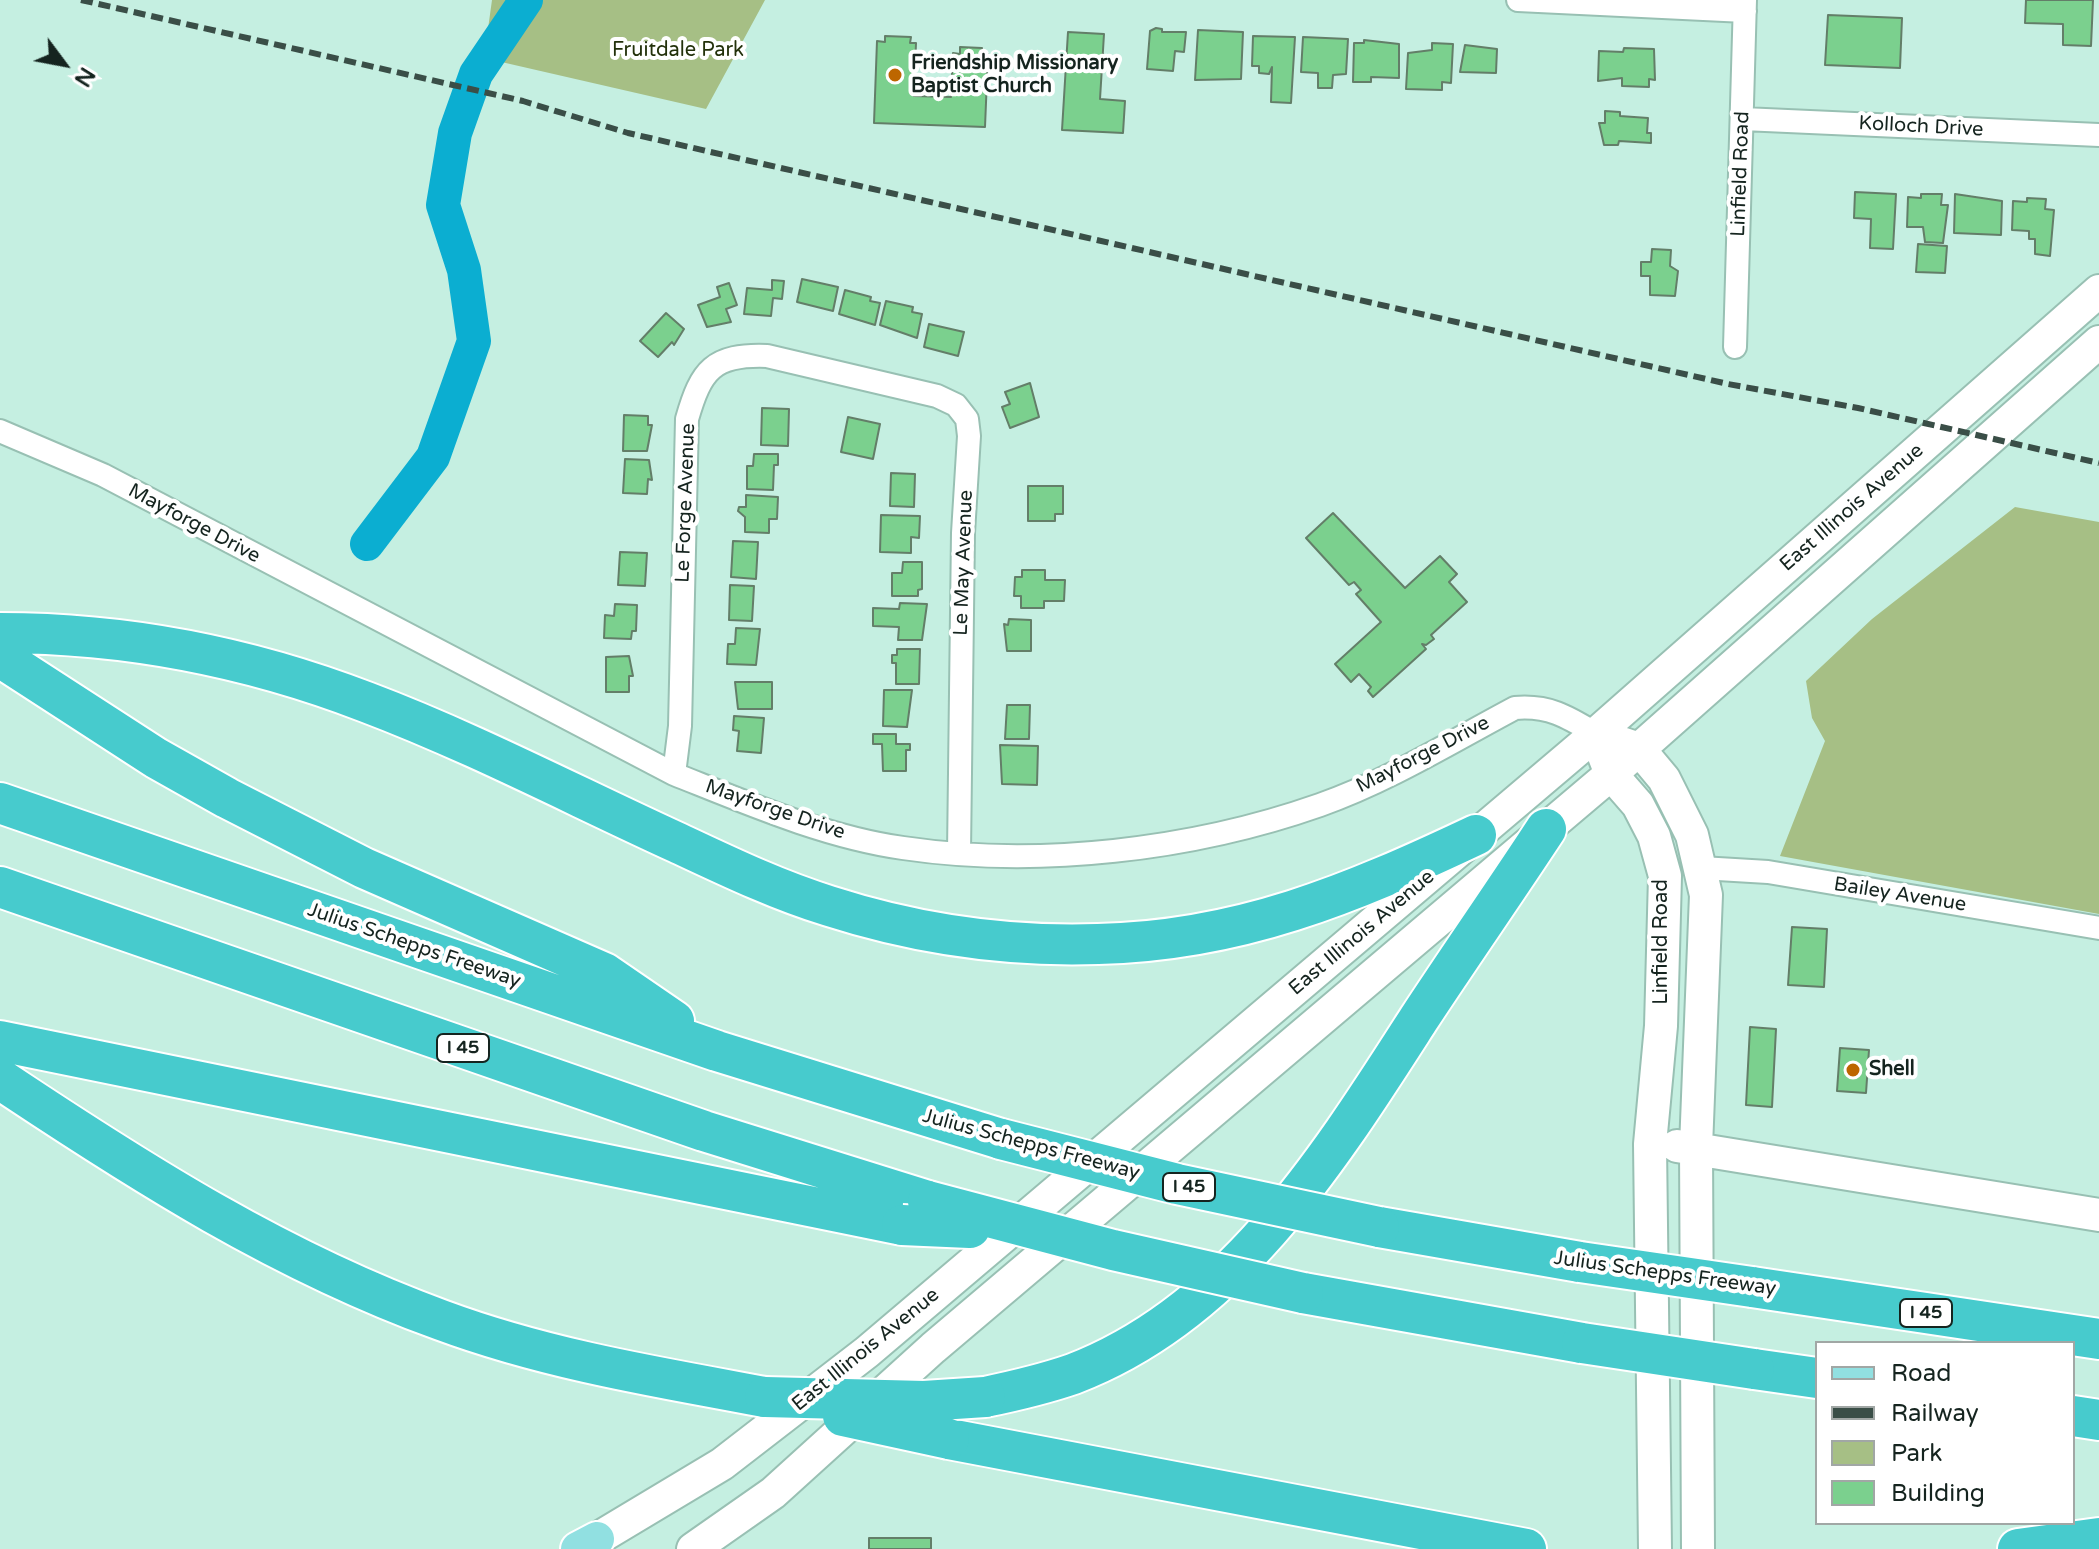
<!DOCTYPE html>
<style>
body{margin:0}
#map{position:relative;width:2099px;height:1549px;overflow:hidden;background:#c5efe1;font-family:"Varela Round",sans-serif}
canvas{display:block}
.legend{position:absolute;left:1815px;top:1341px;width:260px;height:184px;box-sizing:border-box;background:#fff;border:2px solid #a1a7a5;margin:0;padding:10px 14px;list-style:none;font-size:24px;color:#15241f}
.legend li{display:flex;align-items:center;gap:16px;height:40px}
.legend b{width:40px;border:2px solid #a1a7a5}
.north{position:absolute;left:24px;top:24px;width:80px;height:80px;-webkit-text-stroke:6px #fff;paint-order:stroke;rotate:122deg;font-size:22px;font-weight:700;line-height:32px;text-align:center;color:#15241f}
.north::after{content:'';display:block;margin:auto;width:28px;height:36px;background:#15241f;clip-path:polygon(50% 0,100% 100%,50% 72%,0 100%)}
</style>
<div id="map">
<canvas width="2099" height="1549"></canvas>
<ul class="legend">
<li><b style="height:10px;background:#91e0e1"></b>Road</li>
<li><b style="height:10px;background:#3a4e47"></b>Railway</li>
<li><b style="height:22px;background:#a6bf85"></b>Park</li>
<li><b style="height:22px;background:#7bd08e"></b>Building</li>
</ul>
<div class="north">N</div>
</div>
<script>
const context = document.querySelector('canvas').getContext('2d');
context.lineJoin = 'round';
function fillPath(path, color) {
  context.fillStyle = color;
  context.fill(path, 'evenodd');
}
function stroke(path, color, width, dash) {
  context.strokeStyle = color;
  context.lineWidth = width;
  context.lineCap = dash ? 'butt' : 'round';
  context.setLineDash(dash || []);
  context.stroke(path);
}
function drawText(font, color, halo, rows, align = 'center') {
  context.font = font + ' "Varela Round",sans-serif';
  context.lineWidth = 8;
  context.setLineDash([]);
  context.textBaseline = 'middle';
  context.strokeStyle = halo;
  context.fillStyle = color;
  for (const [text, x, y, turn = 0] of rows) {
    context.save();
    context.translate(x, y);
    context.rotate((+turn || 0) * Math.PI / 180);
    context.textAlign = isNaN(turn) ? turn : align;
    if (halo) context.strokeText(text, 0, 0);
    context.fillText(text, 0, 0);
    context.restore();
  }
}
const green = new Path2D(`
 M492,0H765L706,109L484,58Z
 M2015,507L2099,522V914L1780,856L1825,741L1812,718L1806,681L1872,619Z`);
const river = new Path2D(`
 M367,544L433,457L474,341L464,270L443,205L455,133L476,74L526,0`);
const building = new Path2D(`
 M2026,0H2093L2091,46L2063,45V24L2025,23Z
 M1828,15L1902,18L1900,68L1825,65Z
 M1156,28L1162,29V32H1186L1184,52L1175,51L1173,71L1147,69L1150,31Z
 M1198,30L1243,32L1241,79L1195,80Z
 M1068,32L1104,34L1100,99L1125,101L1123,133L1062,130Z
 M885,36L911,37L910,43H916L914,96L951,97L953,53L960,54V47L982,48L981,54H988L985,127L874,123L877,41L885,42Z
 M1253,36L1295,37L1291,103L1271,102L1272,67L1269,74L1259,73V66H1252Z
 M1303,37L1348,39L1346,74L1333,75L1332,88H1318V73L1301,72Z
 M1364,40L1399,44V78L1371,77V82H1353L1354,43H1364Z
 M1432,43L1453,44L1451,83L1442,82V90L1406,89L1408,53L1432,50Z
 M1465,45L1497,49L1496,73L1460,72Z
 M1624,48L1654,49L1655,80L1649,79V87L1622,86V78L1598,81L1599,51L1623,52Z
 M1605,111L1620,112V116L1648,118L1647,133H1651V143L1619,141L1618,145H1604L1599,123H1605Z
 M1855,192L1896,194L1893,249L1870,248L1871,219L1854,218Z
 M1921,194H1942L1941,205H1948L1943,243L1925,242L1923,227H1907L1908,197L1921,198Z
 M1955,194L2002,201L2001,235L1954,233Z
 M2027,198L2046,199L2045,209L2054,210L2050,256L2035,254V239H2029V231L2012,230L2013,201L2027,202Z
 M1918,244L1947,246L1945,273L1916,272Z
 M1652,249L1671,250L1670,266L1678,271L1675,296L1650,295V276H1641V262H1651Z
 M802,279L838,287L833,311L797,302Z
 M772,280L784,281L782,299L773,298L771,316L744,314L747,288L772,290Z
 M729,283L737,305L726,309L731,322L707,327L698,305L720,297L717,287Z
 M845,290L871,297L870,301L880,303L875,325L839,314Z
 M886,301L913,307L912,312L922,314L917,338L880,325Z
 M666,313L684,329L674,345L672,342L658,357L640,341Z
 M929,324L964,332L958,356L924,347Z
 M1030,383L1039,417L1010,428L1002,407L1010,404L1005,392Z
 M762,408L789,409L788,446L761,445Z
 M624,415L648,416V425H652L647,451H623Z
 M848,417L880,424L873,459L841,452Z
 M754,454H778V465H774L773,490L747,489V466H753Z
 M625,459L649,460L652,480L648,479L647,494L623,493Z
 M891,473L915,474L914,507L890,506Z
 M1028,486H1063V514H1055V521H1028Z
 M746,495L778,497L777,519H769V533L745,532V517L738,511L739,507H746Z
 M1333,513L1405,588L1440,556L1457,574L1449,582L1467,602L1431,635L1434,639L1426,645L1422,644L1426,649L1373,697L1368,691L1371,687L1359,674L1351,682L1335,664L1381,622L1356,594L1361,590L1354,582L1349,585L1306,538Z
 M881,515L920,516L919,538L911,537V553L880,552Z
 M733,541L758,542L756,579L731,577Z
 M620,552L647,553L645,586L618,585Z
 M903,562H922V589L918,590V596H892V573H902Z
 M1022,570H1045V580H1065L1064,601H1044V608H1021V596H1014L1015,577H1022Z
 M730,585L754,586L752,621L729,620Z
 M900,603L927,604L922,640H898L899,627L873,626V608L899,609Z
 M615,604L637,605L636,631H632L631,639L604,638L605,615L614,616Z
 M1009,619L1031,620V651H1007L1004,624L1008,625Z
 M736,628L760,629L756,665L727,664L728,644H735Z
 M897,649H920L919,684H896V663H892V655H897Z
 M629,656L633,676H629V692H606V657Z
 M735,682H772V709H738Z
 M884,690H912L907,727L883,726Z
 M1007,705H1030L1029,739H1005Z
 M734,716L764,718L761,753L737,751L739,731L733,730Z
 M873,734H896V744H910V750H906V771H883L882,744H873Z
 M1000,745L1038,746L1037,785L1002,784Z
 M1792,927L1827,929L1824,987L1788,985Z
 M1750,1027L1776,1029L1772,1107L1746,1105Z
 M1840,1048L1869,1050L1866,1093L1837,1091Z
 M869,1538H931V1549H869Z`);
const street = new Path2D(`
 M1518,0L1745,11
 M1743,119L2099,135
 M1735,347L1745,0
 M0,431L103,475L674,774C747,803 825,837 903,848C1038,868 1192,850 1320,805C1388,781 1451,742 1515,708C1549,705 1568,717 1596,734
 M674,774L680,726L687,419C701,370 713,354 767,356L937,396L956,405L967,419L969,436L963,533L959,852
 M1701,868L1768,872L2099,928`);
const secondary = new Path2D(`
 M1618,742L1639,749L1664,779L1692,835L1706,895L1696,1147L1698,1549
 M1604,756L1611,774L1638,805L1654,836L1665,876L1661,1026L1650,1144L1655,1549
 M1677,1146L2099,1215
 M597,1539L722,1464L867,1352L1596,734L2099,291
 M693,1549L773,1493L933,1348L1611,774L2099,342`);
const primary = new Path2D(`
 M578,1549L597,1539`);
const highway = new Path2D(`
 M0,633C125,633 249,657 366,702C472,742 575,796 678,843C727,866 777,890 829,906C916,934 1006,947 1098,944C1239,941 1351,894 1476,835
 M0,657L156,758L227,798L364,868L604,973L674,1021
 M0,803L717,1051L1001,1139
 M0,887L704,1131L928,1201
 M0,1041L902,1225
 M0,1079C141,1173 281,1262 441,1320C546,1359 656,1377 765,1397
 M1379,1227L1580,1262
 M1752,1287L2099,1339
 M1303,1293L1582,1343
 M1754,1369L1817,1378
 M985,1397C1014,1391 1044,1384 1073,1374C1233,1313 1330,1157 1418,1020C1460,956 1504,893 1546,829
 M2073,1416L2099,1420
 M949,1439L1526,1549
 M2018,1549L2099,1538`);
const rail = new Path2D(`
 M81,0L523,101L628,133L724,155L1728,384L1858,408L2099,463`);
const highwayBridge = new Path2D(`
 M1001,1139L1177,1184L1379,1227
 M928,1201L1113,1250L1303,1293
 M902,1225L970,1228
 M1580,1262L1752,1287
 M1582,1343L1754,1369
 M765,1397L924,1401L985,1397
 M843,1416L949,1439`);
const markers = [
 [895,75,8,"#bd6600"],
 [1853,1070,8,"#bd6600"]
];
const shields = [
 [463,1048,52],
 [1189,1187,52],
 [1926,1313,52]
];
const shieldNames = [
 ["I 45",463,1048],
 ["I 45",1189,1187],
 ["I 45",1926,1313]
];
const parkNames = [
 ["Fruitdale Park",678,51]
];
const poiNames = [
 ["Friendship Missionary",911,64],
 ["Baptist Church",911,87],
 ["Shell",1869,1070]
];
const streetNames = [
 ["Kolloch Drive",1921,127,3],
 ["Linfield Road",1741,174,-88],
 ["Le Forge Avenue",686,503,-88],
 ["East Illinois Avenue",1852,508,-41],
 ["Mayforge Drive",194,524,28],
 ["Le May Avenue",964,563,-88],
 ["Mayforge Drive",1423,755,-27],
 ["Mayforge Drive",775,810,19],
 ["Bailey Avenue",1900,895,9],
 ["East Illinois Avenue",1362,933,-40],
 ["Linfield Road",1662,942,-90],
 ["Julius Schepps Freeway",414,946,19],
 ["Julius Schepps Freeway",1031,1145,15],
 ["Julius Schepps Freeway",1665,1274,8],
 ["East Illinois Avenue",866,1350,-39]
];
fillPath(green, '#a6bf85');
stroke(river, '#0baed1', 34);
fillPath(building, '#7bd08e');
stroke(building, '#637e68', 2);
stroke(street, '#98c0b3', 26);
stroke(secondary, '#98c0b3', 36);
stroke(primary, '#fff', 38);
stroke(highway, '#fff', 44);
stroke(street, '#fff', 22);
stroke(secondary, '#fff', 32);
stroke(primary, '#91e0e1', 34);
stroke(highway, '#47cbcd', 40);
stroke(rail, '#3a4e47', 6, [12, 6]);
stroke(highwayBridge, '#fff', 44, []);
stroke(highwayBridge, '#47cbcd', 40);
for (const [x, y, r, color] of markers) {
  const dot = new Path2D();
  dot.arc(x, y, r, 0, 2 * Math.PI);
  context.fillStyle = color;
  context.fill(dot);
  stroke(dot, '#fff', 3);
}
for (const [x, y, w] of shields) {
  const box = new Path2D();
  box.roundRect(x - w / 2, y - 14, w, 28, 6);
  context.fillStyle = '#fff';
  context.fill(box);
  stroke(box, '#15241f', 2);
}
drawText('bold 18px', '#15241f', null, shieldNames);
drawText('20px', '#23310b', '#fff', parkNames);
drawText('bold 20px', '#15241f', '#fff', poiNames, 'left');
drawText('20px', '#15241f', '#fff', streetNames);
</script>
